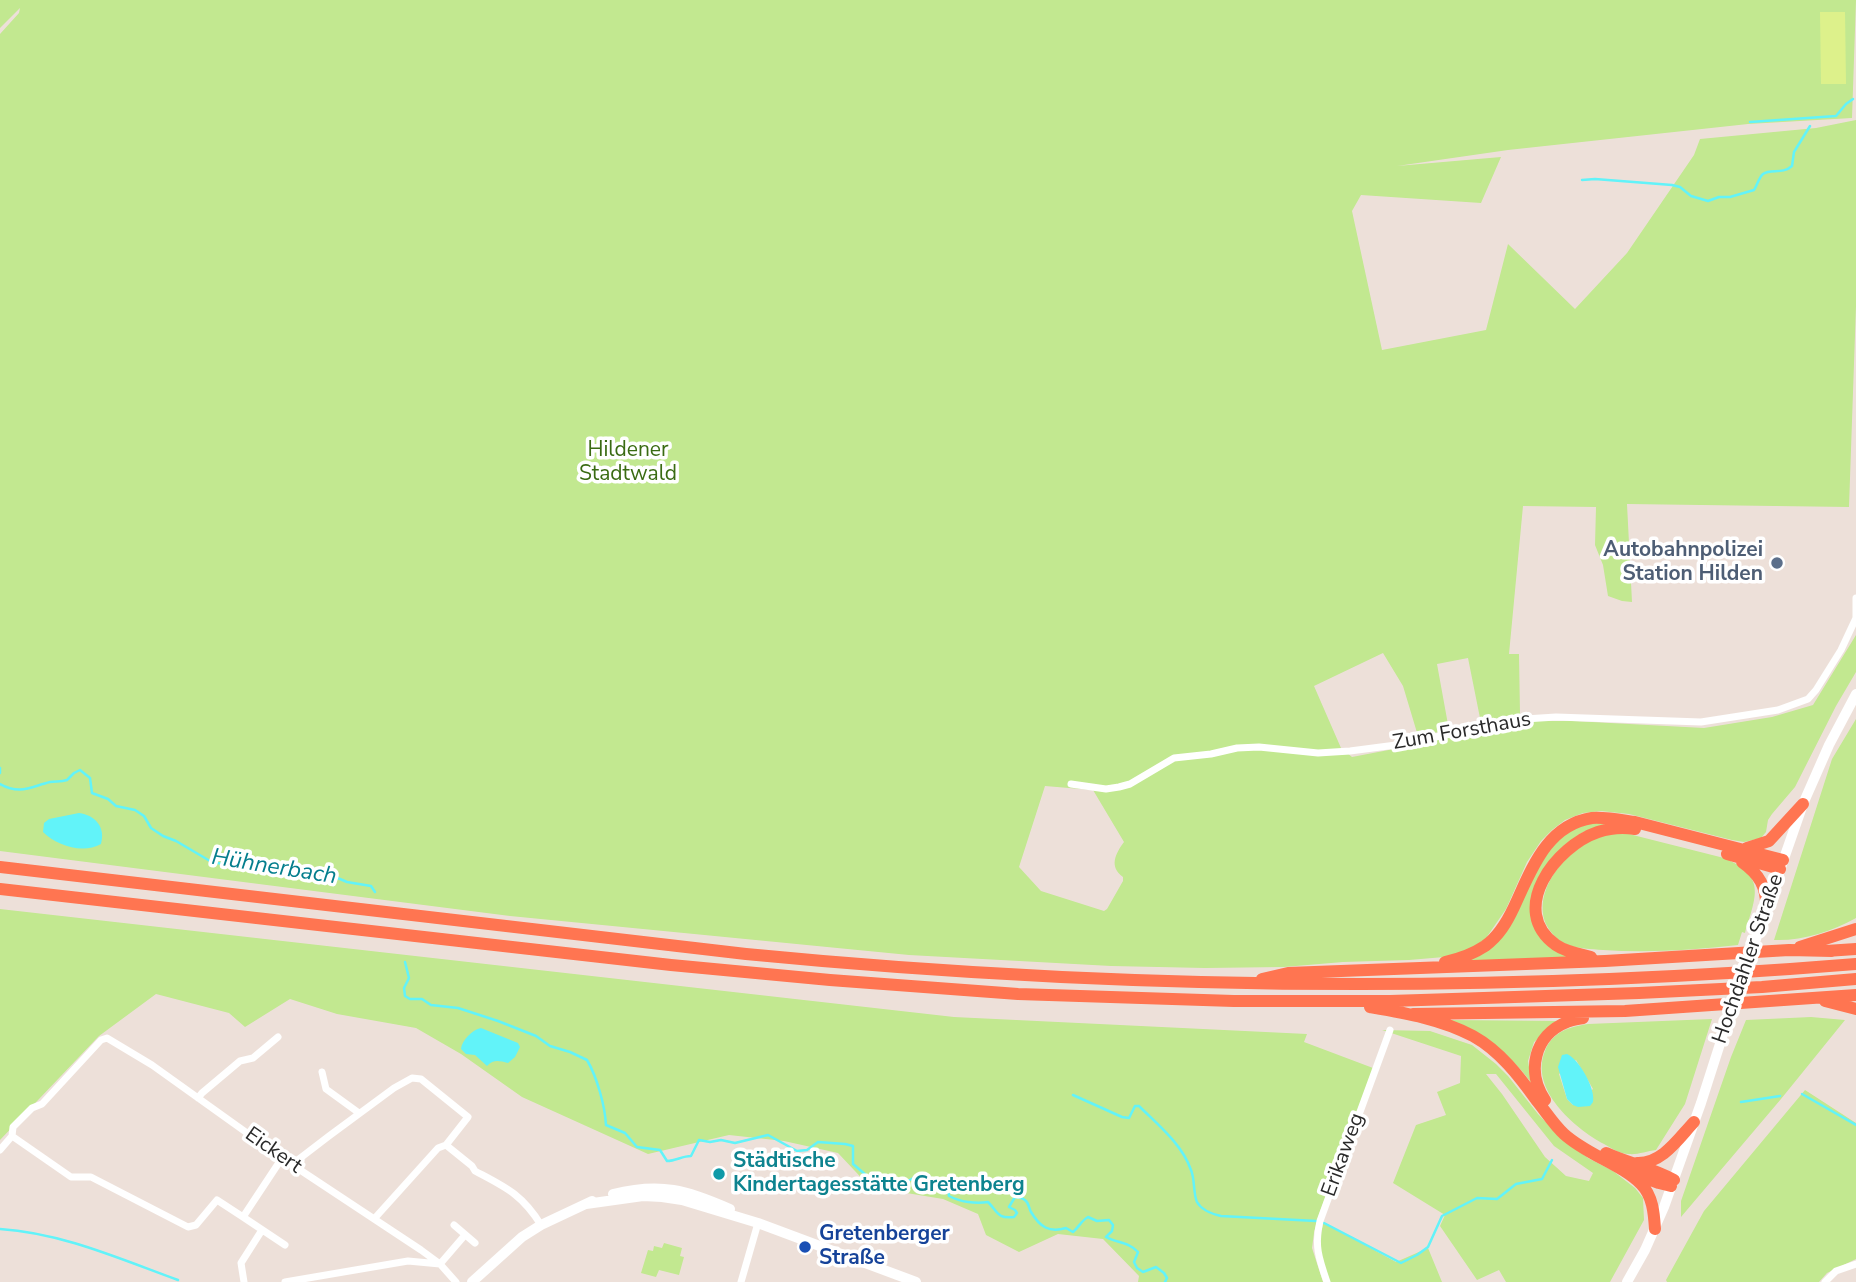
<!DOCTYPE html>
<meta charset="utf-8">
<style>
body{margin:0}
canvas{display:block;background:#ede0d9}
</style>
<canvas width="1856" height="1282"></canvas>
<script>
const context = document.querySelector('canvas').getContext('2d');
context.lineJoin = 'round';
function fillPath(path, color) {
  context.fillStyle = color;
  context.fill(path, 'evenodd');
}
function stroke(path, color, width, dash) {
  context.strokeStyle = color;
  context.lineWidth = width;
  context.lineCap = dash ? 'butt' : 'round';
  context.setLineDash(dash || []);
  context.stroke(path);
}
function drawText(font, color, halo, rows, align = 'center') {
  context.font = font + ' "Nunito Sans",sans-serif';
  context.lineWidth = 7;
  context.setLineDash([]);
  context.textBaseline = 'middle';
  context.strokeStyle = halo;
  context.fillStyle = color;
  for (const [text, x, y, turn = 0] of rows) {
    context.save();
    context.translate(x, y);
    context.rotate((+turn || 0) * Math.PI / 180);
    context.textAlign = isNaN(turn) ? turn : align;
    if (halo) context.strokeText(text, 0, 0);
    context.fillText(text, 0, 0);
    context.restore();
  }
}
const green = new Path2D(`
 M0,0H1856L1852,118L1748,124L1508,150L1397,166L1501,157L1481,203L1361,195L1352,211L1382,350L1486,330L1508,244L1575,309L1627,253L1694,155L1700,139L1816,128L1856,120V306L1849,507L1627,504L1632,602L1622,601L1608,596L1603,565L1595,545L1596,507L1523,506L1509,654H1519L1520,714L1481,723L1468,658L1437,664L1449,730L1418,736L1403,686L1383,653L1314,686L1341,748L1352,757L1420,744L1521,721H1573L1704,728L1772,717L1813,705L1856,635V672L1836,706L1795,787L1772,814L1768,820L1766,832L1761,838L1744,842L1732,840L1629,814L1601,811L1583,813L1565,820L1552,830L1541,841L1527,862L1506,909L1484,941L1456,956L1409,960L1343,962L1284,967L1205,968L1111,966L909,955L510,916L0,851V34L19,13L20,8L0,28ZM1045,786L1093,790L1124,842C1115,854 1109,867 1123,877V881L1107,909L1104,911L1041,891L1019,867Z
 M1856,719V918C1831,932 1802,941 1774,940L1832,759Z
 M1597,822L1605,824L1583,832L1562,847L1533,915L1576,959L1454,964L1487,948L1545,853L1571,829Z
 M1625,833L1724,858C1767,876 1756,896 1745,933L1742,932L1738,945C1694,950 1648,953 1603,950C1591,949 1578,949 1566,944C1558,941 1551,933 1547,926C1530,892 1567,848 1599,837C1607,834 1617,834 1625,833Z
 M0,909L954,1017L1307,1034L1304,1042L1373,1068L1318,1217L1314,1233L1312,1248L1323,1282H1138L1139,1276L1103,1239L1058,1234L1019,1252L986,1235L978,1214L943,1199L870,1187L838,1153L784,1141L729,1135L648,1154L522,1097L461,1054L416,1028L337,1014L290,999L245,1027L229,1013L156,994L99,1036L0,1140Z
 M1811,1017L1845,1020L1781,1099L1681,1217V1201L1731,1057L1746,1020Z
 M1712,1019L1685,1104L1656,1150C1647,1151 1637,1155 1629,1154C1620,1154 1611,1148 1604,1144C1574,1128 1529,1089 1545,1051C1552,1032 1569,1027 1588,1024ZM1576,1060L1593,1089L1573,1105L1567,1099L1559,1074Z
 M1446,1020L1559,1021L1534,1042L1528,1061L1532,1084C1507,1048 1483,1040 1446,1020Z
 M1382,1030L1430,1031L1472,1045L1496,1064L1508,1076L1538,1114L1560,1137L1588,1158L1613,1171L1635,1188L1643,1198L1644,1220L1610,1282H1506L1499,1270L1477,1280L1440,1226L1445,1215L1393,1183L1416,1125L1446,1115L1437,1092L1460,1083L1461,1056ZM1486,1074H1496L1554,1146L1593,1173L1589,1181L1566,1176L1545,1157L1502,1094Z
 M1805,1090L1856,1123V1259L1827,1273L1819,1282H1667L1666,1280L1704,1211Z
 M1323,1222L1396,1262L1428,1248L1442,1282H1329L1319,1249Z
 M664,1243L682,1248L680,1256L684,1257L679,1275L659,1270L656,1277L641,1273L648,1250L653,1251L654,1246L662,1248Z`);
const pitch = new Path2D(`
 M1820,12H1845L1846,84H1821Z`);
const water = new Path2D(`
 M79,813C95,815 106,827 101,844C83,854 57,846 43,832L44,823L49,819Z
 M481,1028L518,1043L520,1047L515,1057L508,1063C499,1061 494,1059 487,1066L475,1055L466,1054L461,1049C462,1040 472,1030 481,1028Z
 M1567,1054C1579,1059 1596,1089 1593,1102L1590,1106L1578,1107L1573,1105L1567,1099L1558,1067L1562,1055Z`);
const stream = new Path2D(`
 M1750,122L1836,116L1846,104L1853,99
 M1582,180L1595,179L1672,185L1680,187L1691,196L1708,201L1719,197H1730L1754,190C1757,186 1759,177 1763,174C1771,168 1782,175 1792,166L1794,152L1810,126
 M0,768V773
 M0,784C20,795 30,787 50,782C56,781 61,782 67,780L74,773L80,770L90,778L92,793L108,799L116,806L135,810L144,816L151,828L163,836L176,841L210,861L222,864L249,867L270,866L302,877L333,876L347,882L371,886L375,892
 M405,962L409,978L404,988L405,996L410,999H422L431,1005L458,1008L498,1021L536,1036L550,1046L570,1052L587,1060C597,1077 605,1106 606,1125L625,1133L637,1147L660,1150L667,1161C676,1161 682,1156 691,1156L699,1140L710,1142L721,1140L735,1143L768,1135L797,1151L807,1150L818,1142L845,1144L853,1146V1164L873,1181L910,1180L917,1176L926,1175L931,1178L928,1187C933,1192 937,1191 943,1187L948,1190L949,1196C960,1202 976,1204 988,1202C998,1212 997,1219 1014,1217L1017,1213L1015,1210L1009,1207L1015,1197C1018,1197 1023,1198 1026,1201C1029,1204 1029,1208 1031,1212C1040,1227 1049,1233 1066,1228L1073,1232C1079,1227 1081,1221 1088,1217L1097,1221L1109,1220L1113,1225L1112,1231L1106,1237C1117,1243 1129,1242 1138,1252L1134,1262L1137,1268L1143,1272L1156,1267L1164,1273L1167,1278L1165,1282
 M1802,1094L1856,1125
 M1073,1095L1122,1117L1129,1118L1135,1106H1139C1158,1125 1182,1144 1191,1170C1195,1179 1193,1193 1197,1202C1202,1211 1212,1214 1221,1216L1316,1221
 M1741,1102L1780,1096
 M1324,1223L1401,1263L1417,1255L1428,1247L1442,1216L1477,1198L1497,1199L1516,1184L1542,1179L1552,1160
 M0,1229C62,1233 120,1259 178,1280`);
const street = new Path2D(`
 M1856,618V598
 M1071,784L1106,789L1119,787L1130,784L1174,758L1211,754L1237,748L1259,747L1318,753L1350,751L1396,745L1525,719L1556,717L1701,722L1778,710L1808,699L1816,690L1841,650L1856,618
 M322,1072L326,1089L359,1113
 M198,1098L202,1093L240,1061L253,1058L278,1037
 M12,1136L71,1177H91L188,1227L196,1225L217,1200L243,1217L282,1158
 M446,1145L472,1166L475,1171C505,1187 522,1194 541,1225
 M0,1150L12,1136L13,1127L32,1108L42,1104L101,1040L107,1038L152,1065L282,1158L421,1250L440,1264L456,1282
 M294,1166L299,1159L329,1136L394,1088L412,1078L421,1079L468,1117L446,1145L438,1148L374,1219
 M243,1217L285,1245
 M454,1225L475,1243
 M244,1282L241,1263L262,1230
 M285,1282L408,1261L440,1264L465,1235
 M741,1282L758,1223
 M1327,1282C1319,1259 1314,1245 1320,1221L1390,1030
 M1825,1282L1836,1271L1856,1264`);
const secondary = new Path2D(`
 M613,1194C661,1182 687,1190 730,1209
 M586,1204L643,1196L662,1197L682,1200L758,1223L916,1282
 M472,1282L522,1237L541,1225L592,1201
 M1627,1282L1645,1250L1664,1207L1701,1103L1727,1022L1803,804L1829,745L1856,694`);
const highway = new Path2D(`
 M1747,848L1769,841L1803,804
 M1727,854L1780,869
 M1742,862C1759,874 1767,887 1766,908
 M0,867L746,954C1115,990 1487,994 1856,964
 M0,889L671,965L830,980L1018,994L1234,1001H1390L1639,993L1762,987L1856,979
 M1800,947L1856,929
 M1826,951L1856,949
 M1591,957C1579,954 1566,952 1556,945C1507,910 1556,846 1598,832C1610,828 1623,827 1635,829
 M1445,962C1459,959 1473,954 1485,946C1499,936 1507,922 1514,907C1531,871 1546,825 1592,818C1606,817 1621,820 1635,822L1783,860
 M1262,979L1288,973L1605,961L1789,950L1832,951
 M1825,1001L1856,1009
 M1370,1007C1405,1013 1441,1019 1473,1036C1500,1051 1519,1076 1537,1101C1546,1112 1554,1125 1564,1134C1587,1155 1621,1164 1641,1184C1653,1196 1654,1214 1655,1229
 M1413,1014L1625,1011L1856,995
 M1545,1100C1526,1072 1534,1035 1567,1022C1571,1020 1578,1019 1583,1018
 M1606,1153C1628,1163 1652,1168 1674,1180
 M1637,1163C1662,1164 1678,1139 1694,1122
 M1632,1173L1659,1183L1671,1186`);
const markers = [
 [1777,563,7,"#5c6f8a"],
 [719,1174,7,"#0f9aa8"],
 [805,1247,7,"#1a4fb4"]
];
const parkNames = [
 ["Hildener",628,451],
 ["Stadtwald",628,475]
];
const serviceNames = [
 ["Autobahnpolizei",1763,551],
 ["Station Hilden",1763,575]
];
const streetNames = [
 ["Zum Forsthaus",1462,732,-10],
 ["Hochdahler Straße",1749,959,-71],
 ["Eickert",273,1151,35],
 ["Erikaweg",1344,1155,-70]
];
const cultureNames = [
 ["Städtische",733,1162],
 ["Kindertagesstätte Gretenberg",733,1186]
];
const transitNames = [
 ["Gretenberger",819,1235],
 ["Straße",819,1259]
];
const waterNames = [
 ["Hühnerbach",274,868,9]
];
fillPath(green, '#c2e890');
fillPath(pitch, '#ddf18b');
fillPath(water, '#62f3f9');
stroke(stream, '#62f3f9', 2.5);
stroke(street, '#fff', 7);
stroke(secondary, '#fff', 10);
stroke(highway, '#ff7551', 12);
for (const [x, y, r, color] of markers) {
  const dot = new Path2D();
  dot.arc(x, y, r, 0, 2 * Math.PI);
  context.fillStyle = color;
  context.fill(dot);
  stroke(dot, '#fff', 2.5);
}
drawText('21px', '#3a6b13', '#fff', parkNames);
drawText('bold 21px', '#4e5e75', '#fff', serviceNames, 'right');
drawText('21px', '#292929', '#fff', streetNames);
drawText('bold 21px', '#0d838f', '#fff', cultureNames, 'left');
drawText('bold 21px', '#164399', '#fff', transitNames, 'left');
drawText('italic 23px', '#047e8d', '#fff', waterNames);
</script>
